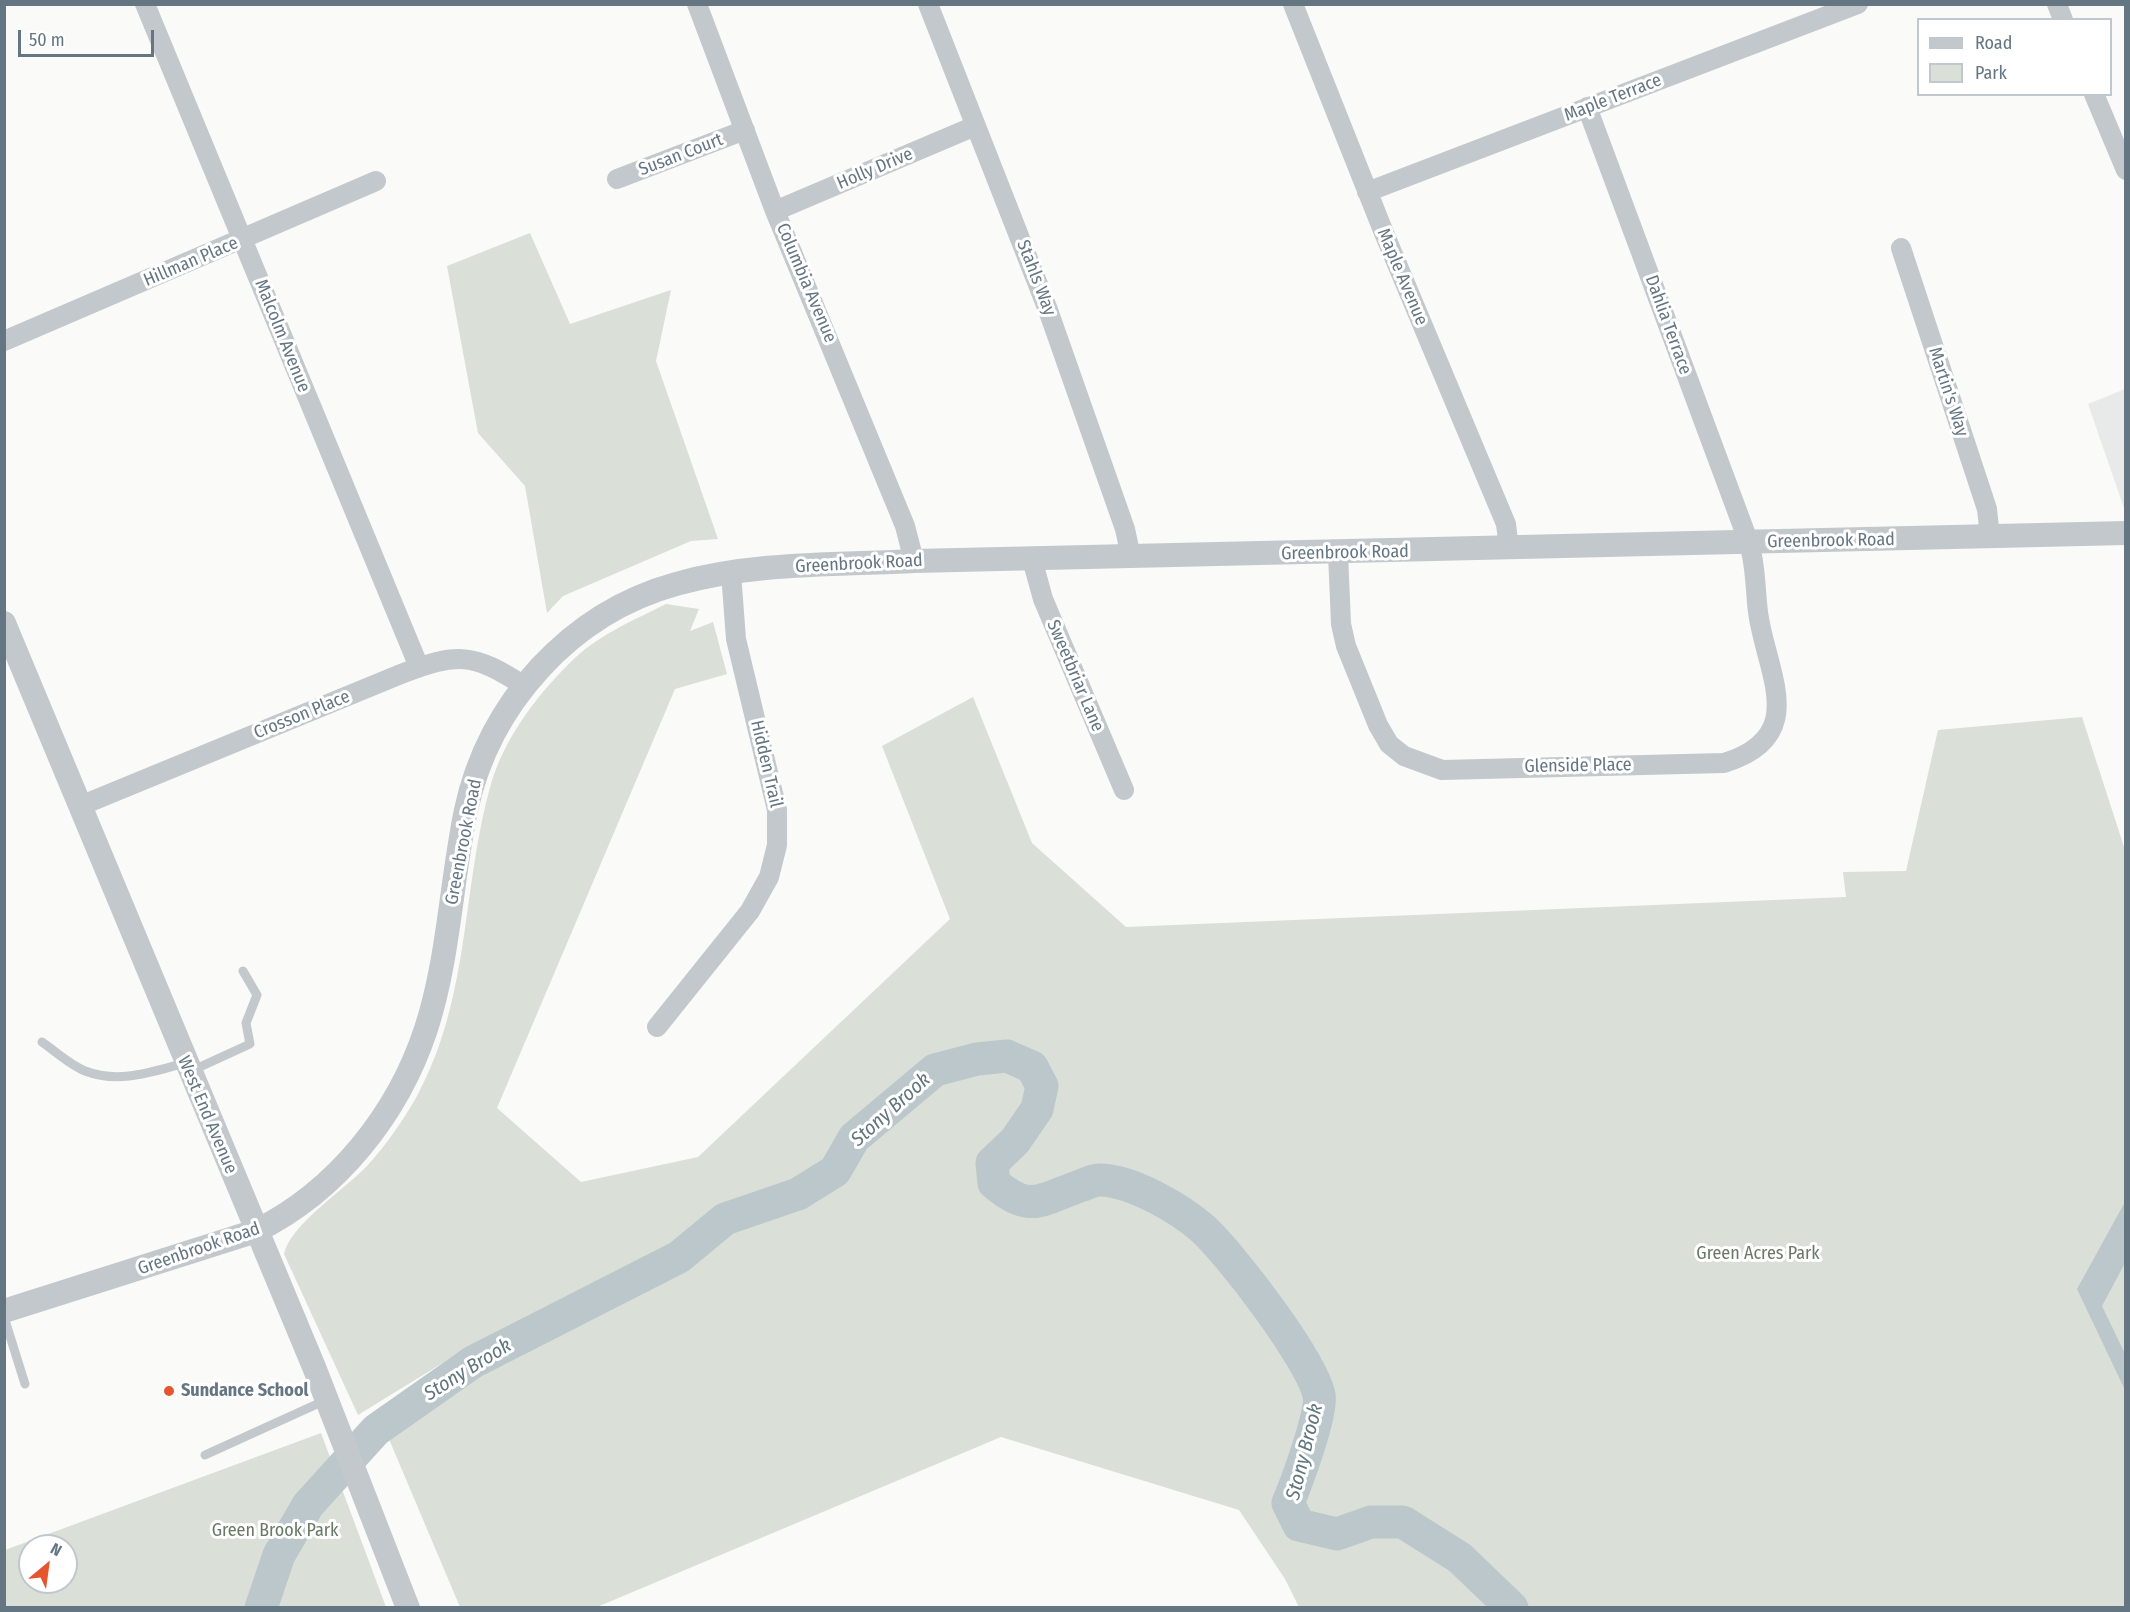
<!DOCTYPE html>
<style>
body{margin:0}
#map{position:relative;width:2130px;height:1612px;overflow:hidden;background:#fafaf8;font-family:"Fira Sans Condensed",sans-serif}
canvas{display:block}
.frame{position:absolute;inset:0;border:6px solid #657683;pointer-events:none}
.legend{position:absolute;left:1917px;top:18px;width:195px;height:78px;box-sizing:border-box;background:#fff;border:2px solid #c1c8cd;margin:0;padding:8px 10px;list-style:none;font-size:18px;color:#657683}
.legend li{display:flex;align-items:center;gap:12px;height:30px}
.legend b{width:30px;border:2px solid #c1c8cd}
.north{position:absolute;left:18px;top:1534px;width:60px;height:60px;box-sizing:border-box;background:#fff;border:2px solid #c1c8cd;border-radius:50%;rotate:29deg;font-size:16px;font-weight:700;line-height:24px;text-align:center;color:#657683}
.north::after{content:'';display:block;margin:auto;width:21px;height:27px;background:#e4572e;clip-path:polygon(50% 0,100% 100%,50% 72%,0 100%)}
.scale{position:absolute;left:18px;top:30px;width:136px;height:27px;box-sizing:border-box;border:3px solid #657683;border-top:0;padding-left:8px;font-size:18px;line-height:21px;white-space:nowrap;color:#657683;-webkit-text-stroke:4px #fff;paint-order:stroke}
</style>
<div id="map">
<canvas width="2130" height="1612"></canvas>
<div class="frame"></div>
<ul class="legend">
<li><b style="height:8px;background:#c3c8cc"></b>Road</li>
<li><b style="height:16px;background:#dadfd7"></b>Park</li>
</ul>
<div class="north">N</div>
<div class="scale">50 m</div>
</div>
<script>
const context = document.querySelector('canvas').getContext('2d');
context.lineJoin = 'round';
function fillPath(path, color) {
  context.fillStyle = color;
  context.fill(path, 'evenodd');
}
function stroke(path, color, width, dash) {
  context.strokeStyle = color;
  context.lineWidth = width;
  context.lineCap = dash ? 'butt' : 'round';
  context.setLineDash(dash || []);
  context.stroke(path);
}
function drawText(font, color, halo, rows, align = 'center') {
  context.font = font + ' "Fira Sans Condensed",sans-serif';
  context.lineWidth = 6;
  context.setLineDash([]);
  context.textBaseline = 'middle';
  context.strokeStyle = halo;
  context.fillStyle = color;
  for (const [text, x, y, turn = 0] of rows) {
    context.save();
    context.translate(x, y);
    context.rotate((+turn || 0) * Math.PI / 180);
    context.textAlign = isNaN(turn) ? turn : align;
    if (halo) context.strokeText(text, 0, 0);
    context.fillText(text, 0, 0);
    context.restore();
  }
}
const built = new Path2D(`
 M2125,389V511L2088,404Z`);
const green = new Path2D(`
 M530,233L570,324L671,290L656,361L718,539L691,541L563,596L547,613L525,486L478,433L447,266Z
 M666,604L699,609L690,631L713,622L727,674L675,689L497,1108L581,1182L698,1157L950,919L882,746L973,697L1032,843L1126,927L1846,897L1843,872L1906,871L1938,730L2082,717L2125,850V1607H1299L1285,1579L1239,1510L1001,1437L597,1607H460L383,1425L479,1348L475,1343L358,1415L284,1254C290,1225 345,1189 367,1166C386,1145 403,1121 417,1096C471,996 461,890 491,784C505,736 540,691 576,657C601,634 636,619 666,604Z
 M321,1433L386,1607H5V1550ZM30,1546H66V1582H30Z`);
const water = new Path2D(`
 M2125,1202V1263L2102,1306L2125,1354V1390L2077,1289Z`);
const river = new Path2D(`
 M261,1608L279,1555L308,1505L376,1430L473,1362L679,1257L725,1219L798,1194L835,1171L854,1138L935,1070L977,1059L1007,1056L1032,1067L1042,1086L1037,1109L1015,1141L992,1163L994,1183C1030,1214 1040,1200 1080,1186C1086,1184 1095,1179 1101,1180C1132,1181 1179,1208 1202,1228C1231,1254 1311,1359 1319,1395C1323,1412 1296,1484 1288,1503L1299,1525L1337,1534L1371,1522H1403L1460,1558L1512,1608`);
const service = new Path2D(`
 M42,1042C55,1051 70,1065 85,1071C119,1084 151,1072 185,1063
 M191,1071L250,1044L246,1023L257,995L243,971
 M4,1317L25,1384
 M205,1455L326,1400`);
const minor = new Path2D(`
 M145,4L419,667
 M697,4L775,211L905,526L914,561
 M928,4L1048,310L1125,529L1131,557
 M1293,4L1384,233L1506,524L1509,549
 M2057,4L2063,20
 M2094,94L2126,170
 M617,179L745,130
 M1367,192L1858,4
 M775,211L975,126
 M1901,248L1987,509L1990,537
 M4,341L376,181
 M1338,553L1341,624L1346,646L1378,725L1389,744L1404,756L1442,770L1724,763C1811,736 1766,673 1758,612C1755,588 1756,566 1749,543L1587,107
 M1032,559L1043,599L1124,790
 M80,806L401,674C457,652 474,653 524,686
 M657,1027L750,911L769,877L777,845V810L736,639L731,573`);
const tertiary = new Path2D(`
 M4,623L314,1367L408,1608
 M4,1311L256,1231C337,1191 398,1114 426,1029C449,958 451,882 466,810C489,703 571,613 676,584C753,562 836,565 914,561L2126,533`);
const markers = [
 [169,1391,6,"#e4572e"]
];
const streetNames = [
 ["Maple Terrace",1613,98,-21],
 ["Susan Court",681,155,-21],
 ["Holly Drive",875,169,-23],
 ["Hillman Place",191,262,-23],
 ["Maple Avenue",1402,277,67],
 ["Stahls Way",1036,278,69],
 ["Columbia Avenue",806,283,67],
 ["Dahlia Terrace",1668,325,70],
 ["Malcolm Avenue",282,336,68],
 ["Martin's Way",1948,392,72],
 ["Greenbrook Road",1831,541,-1],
 ["Greenbrook Road",1345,553,-1],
 ["Greenbrook Road",859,564,-3],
 ["Sweetbriar Lane",1075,676,67],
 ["Crosson Place",302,715,-22],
 ["Hidden Trail",766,764,77],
 ["Glenside Place",1578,766,-1],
 ["Greenbrook Road",464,842,-79],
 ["West End Avenue",207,1115,67],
 ["Greenbrook Road",199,1249,-19]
];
const parkNames = [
 ["Green Acres Park",1758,1254],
 ["Green Brook Park",275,1531]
];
const poiNames = [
 ["Sundance School",181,1391]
];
const waterNames = [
 ["Stony Brook",891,1110,-42],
 ["Stony Brook",468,1370,-32],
 ["Stony Brook",1305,1452,-76]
];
fillPath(built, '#e8e9e9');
fillPath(green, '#dadfd7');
fillPath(water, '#bbc7cb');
stroke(river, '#bbc7cb', 33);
stroke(service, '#c3c8cc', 9);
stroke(minor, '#c3c8cc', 20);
stroke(tertiary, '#c3c8cc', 24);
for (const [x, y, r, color] of markers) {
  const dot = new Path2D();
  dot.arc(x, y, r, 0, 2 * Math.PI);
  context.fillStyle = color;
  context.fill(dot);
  stroke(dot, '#fff', 2);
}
drawText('18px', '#657683', '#fff', streetNames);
drawText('18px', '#687a64', '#fff', parkNames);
drawText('bold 18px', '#657683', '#fff', poiNames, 'left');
drawText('italic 20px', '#60757c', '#fff', waterNames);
</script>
